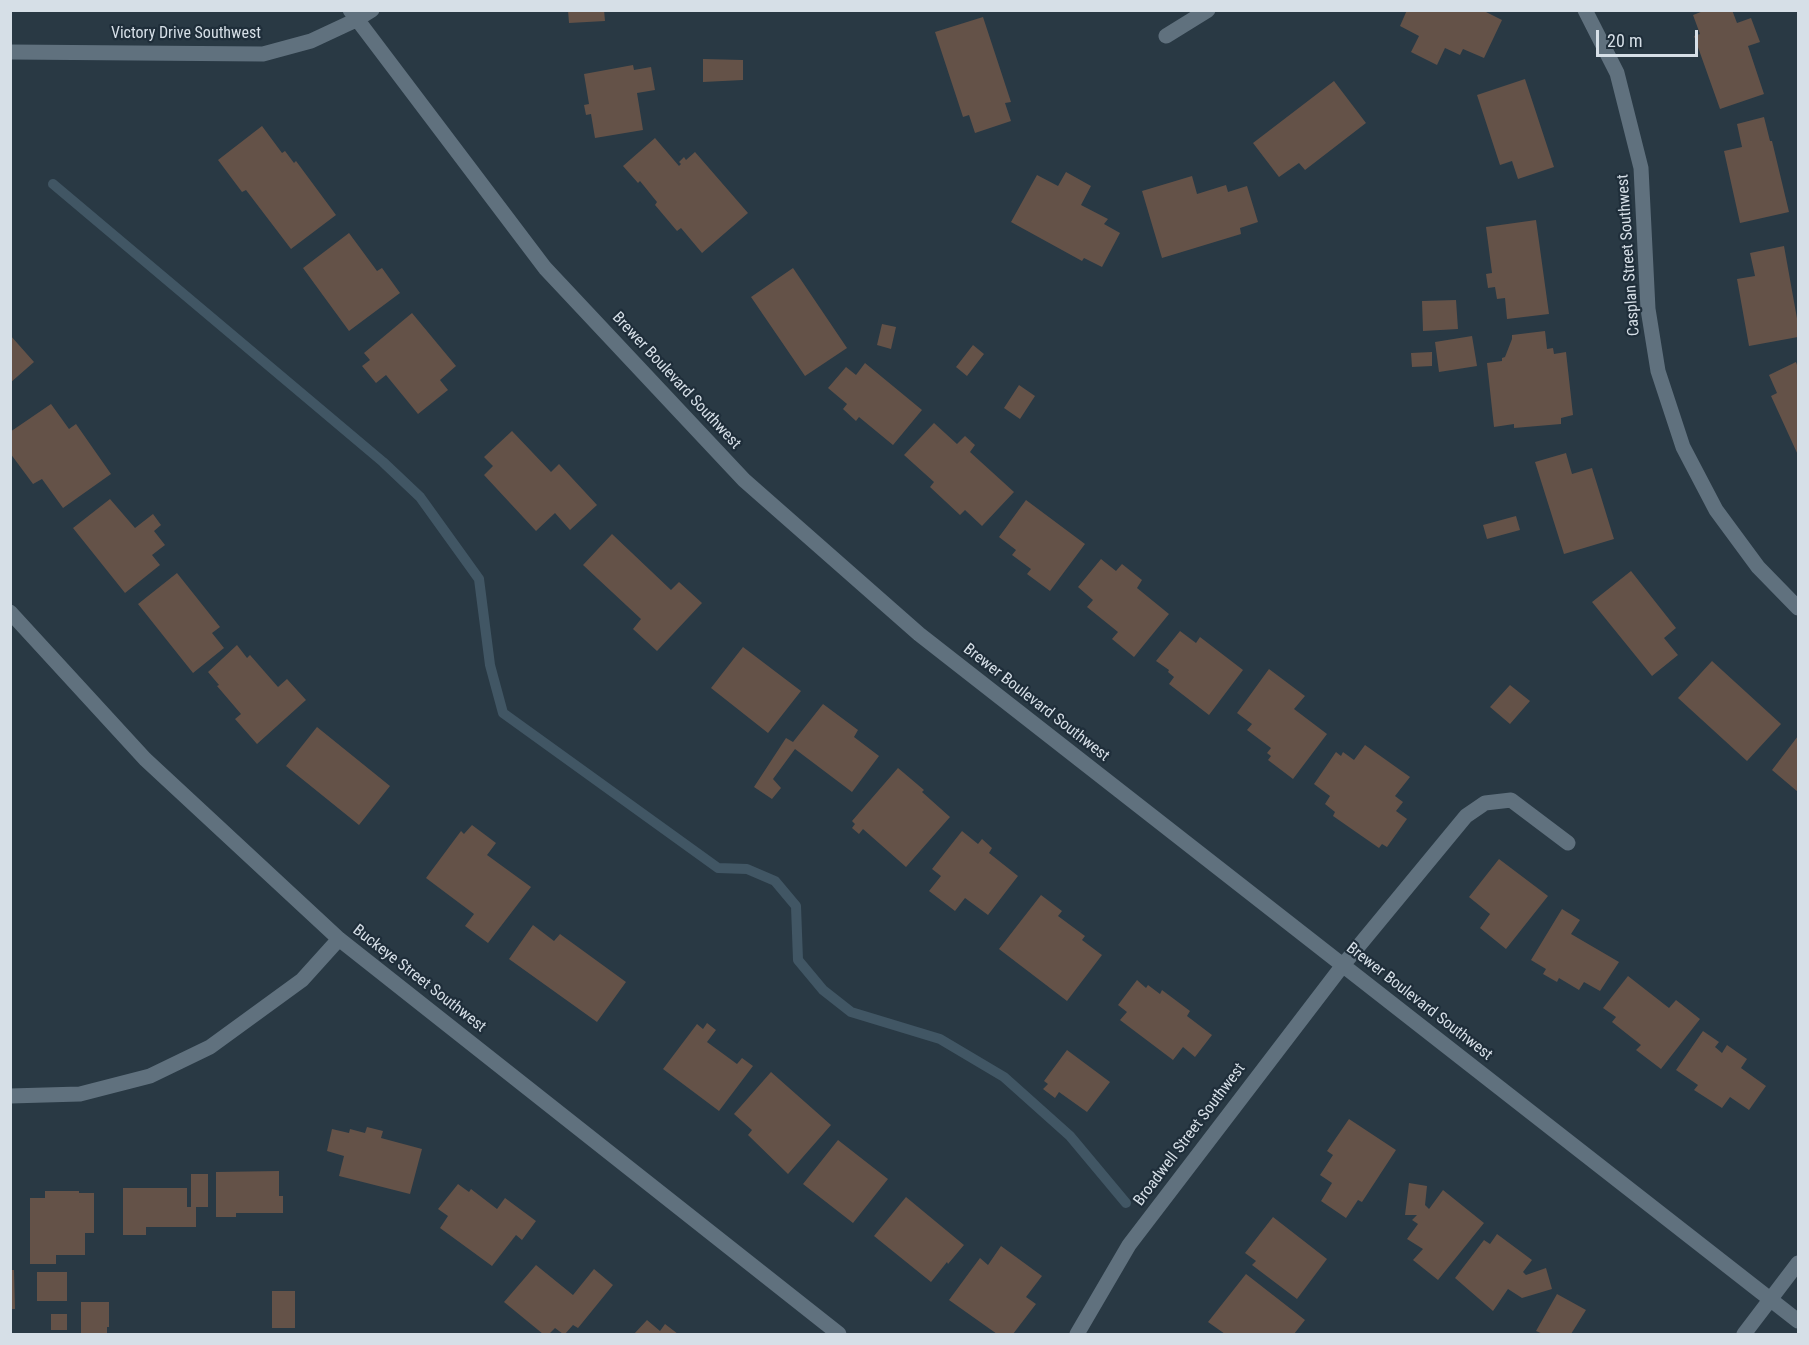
<!DOCTYPE html>
<style>
body{margin:0}
#map{position:relative;width:1809px;height:1345px;overflow:hidden;background:#293944;font-family:"Roboto Condensed",sans-serif}
canvas{display:block}
.frame{position:absolute;inset:0;border:12px solid #d6dfe7;pointer-events:none}
.scale{position:absolute;left:1596px;top:30px;width:102px;height:27px;box-sizing:border-box;border:3px solid #d6dfe7;border-top:0;padding-left:8px;font-size:18px;line-height:21px;white-space:nowrap;color:#d6dfe7;-webkit-text-stroke:4px #1f2e3a;paint-order:stroke}
</style>
<div id="map">
<canvas width="1809" height="1345"></canvas>
<div class="frame"></div>
<div class="scale">20 m</div>
</div>
<script>
const context = document.querySelector('canvas').getContext('2d');
context.lineJoin = 'round';
function stroke(path, color, width, dash) {
  context.strokeStyle = color;
  context.lineWidth = width;
  context.lineCap = dash ? 'butt' : 'round';
  context.setLineDash(dash || []);
  context.stroke(path);
}
function fillPath(path, color) {
  context.fillStyle = color;
  context.fill(path, 'evenodd');
}
function drawText(font, color, halo, rows, align = 'center') {
  context.font = font + ' "Roboto Condensed",sans-serif';
  context.lineWidth = 4.5;
  context.setLineDash([]);
  context.textBaseline = 'middle';
  context.strokeStyle = halo;
  context.fillStyle = color;
  for (const [text, x, y, turn = 0] of rows) {
    context.save();
    context.translate(x, y);
    context.rotate((+turn || 0) * Math.PI / 180);
    context.textAlign = isNaN(turn) ? turn : align;
    if (halo) context.strokeText(text, 0, 0);
    context.fillText(text, 0, 0);
    context.restore();
  }
}
const stream = new Path2D(`
 M53,184L383,462L420,497L479,579L490,665L503,713L718,868L747,869L775,881L796,906L798,960L823,990L851,1012L940,1039L1004,1077L1070,1136L1126,1203`);
const building = new Path2D(`
 M568,10H604L605,21L569,23Z
 M1407,10H1482L1502,20L1484,58L1463,49L1460,55L1445,48L1437,65L1411,52L1419,36L1400,26Z
 M1706,10H1732L1737,23L1751,18L1760,42L1748,46L1764,94L1720,109L1694,36L1700,34L1693,15Z
 M983,17L1011,102L1005,103L1011,121L975,133L969,115L963,117L935,32Z
 M703,59L743,60V80L703,82Z
 M633,65L634,70L651,67L655,90L637,93L643,130L595,138L591,114L586,115L584,105L589,104L584,74Z
 M1525,79L1554,167L1518,179L1512,161L1500,165L1477,95Z
 M1334,81L1366,123L1305,170L1299,163L1279,177L1253,143Z
 M1764,117L1770,141H1772L1789,212L1740,223L1724,151L1742,147L1737,124Z
 M262,126L282,153L285,151L294,163L296,161L336,215L291,249L246,190L242,192L218,160Z
 M655,138L679,166L681,164L679,162L684,157L686,160L695,152L748,213L702,253L681,228L677,231L655,205L657,202L640,181L638,183L623,166Z
 M1066,172L1091,186L1081,205L1108,219L1104,224L1120,233L1102,267L1084,258L1082,261L1011,222L1037,175L1058,186Z
 M1192,176L1197,194L1226,185L1228,192L1247,186L1258,222L1240,228L1241,234L1162,258L1142,191Z
 M1536,220L1549,314L1507,319L1505,298L1497,299L1495,287L1488,288L1486,274L1492,273L1486,227Z
 M349,233L377,271L382,268L400,293L349,331L303,268Z
 M1784,246L1798,324V337L1749,346L1737,279L1755,276L1750,253Z
 M793,268L847,348L805,376L751,297Z
 M1456,300L1458,329L1423,331L1422,301Z
 M412,313L456,366L440,380L448,390L418,414L386,375L376,383L362,366L370,360L364,353Z
 M882,324L896,327L891,349L877,345Z
 M1545,331L1547,349L1553,348L1554,354L1566,352L1573,415L1561,418V424L1514,428V424L1494,427L1487,363L1502,361V358L1505,357L1512,339V335Z
 M10,335L34,362L10,383Z
 M1472,336L1477,366L1439,372L1435,342Z
 M973,345L984,354L967,376L956,367Z
 M1432,352V366L1412,367L1411,353Z
 M1796,362L1798,368V455L1771,396L1777,393L1769,375Z
 M865,363L922,410L893,445L859,417L856,421L843,409L847,404L828,388L846,367L856,375Z
 M1019,385L1035,396L1020,419L1004,408Z
 M51,404L69,429L76,424L111,474L63,508L42,479L33,484L10,453V432Z
 M934,423L957,444L965,436L975,445L970,452L1014,492L982,526L965,510L960,515L930,487L934,482L904,455Z
 M512,431L551,472L559,464L597,505L570,530L555,513L536,531L484,475L493,466L484,457Z
 M1566,453L1572,474L1592,468L1614,539L1564,554L1535,462Z
 M110,499L135,528L153,514L161,525L154,531L165,545L152,555L160,565L125,593L73,528Z
 M1026,500L1085,544L1050,591L1027,574L1031,569L1012,555L1016,550L999,537Z
 M1516,516L1520,530L1487,539L1483,525Z
 M612,534L671,590L679,582L702,603L657,651L633,629L641,619L583,565Z
 M1101,559L1116,571L1122,564L1142,580L1137,588L1169,614L1134,657L1112,639L1118,632L1087,607L1093,600L1078,587Z
 M1631,571L1676,628L1664,638L1678,655L1652,676L1592,602Z
 M177,573L220,627L212,633L224,648L193,673L138,604Z
 M1180,631L1196,643L1200,637L1243,670L1209,715L1169,684L1174,677L1168,672L1169,670L1156,661Z
 M237,645L247,658L250,655L278,687L287,679L306,700L257,744L235,719L241,714L217,686L219,685L208,672Z
 M743,647L801,691L768,733L711,688Z
 M1712,661L1781,724L1747,761L1678,698Z
 M1269,669L1305,696L1294,709L1327,734L1293,779L1268,760L1271,756L1267,753L1271,748L1247,730L1252,724L1237,713Z
 M1510,685L1530,701L1510,724L1490,707Z
 M823,704L858,730L854,737L879,756L852,792L795,749L773,779L781,788L772,799L754,787L786,738L793,742Z
 M317,727L390,786L359,825L286,766Z
 M1798,736V792L1772,770Z
 M1365,745L1410,777L1395,796L1403,802L1396,811L1407,819L1387,847L1382,844L1379,848L1333,816L1335,812L1325,804L1330,796L1314,784L1336,752L1341,756L1343,752L1354,760Z
 M898,768L924,790L922,792L950,817L906,867L863,829L859,834L852,828L855,824L852,821Z
 M472,825L496,843L487,855L531,887L488,943L465,926L474,914L426,878L461,831L464,834Z
 M962,831L978,844L982,839L992,848L989,853L1018,876L988,915L965,898L955,911L929,891L941,876L932,869Z
 M1499,859L1548,896L1506,949L1480,928L1490,914L1469,897Z
 M1041,895L1062,911L1058,916L1085,936L1082,940L1102,955L1067,1001L999,949Z
 M1562,909L1580,920L1571,934L1619,962L1600,991L1584,982L1579,990L1559,978L1557,982L1543,974L1546,969L1531,960Z
 M533,925L554,941L560,934L626,982L597,1022L509,959Z
 M1628,976L1669,1008L1676,1000L1700,1019L1661,1069L1636,1050L1641,1045L1612,1022L1616,1017L1603,1008Z
 M1137,980L1146,988L1148,985L1160,994L1162,990L1190,1011L1187,1016L1212,1035L1195,1057L1183,1047L1173,1060L1120,1020L1127,1012L1118,1005Z
 M707,1023L716,1030L707,1042L737,1064L742,1058L753,1066L719,1111L663,1069L697,1024L703,1029Z
 M1703,1031L1719,1042L1715,1047L1722,1053L1727,1045L1747,1059L1741,1068L1766,1086L1749,1110L1730,1097L1722,1108L1694,1090L1698,1085L1676,1070Z
 M1067,1050L1110,1082L1087,1112L1059,1092L1055,1098L1043,1089L1048,1084L1044,1081Z
 M771,1072L831,1125L788,1174L748,1135L752,1130L734,1114Z
 M1349,1119L1396,1150L1362,1202L1358,1200L1346,1218L1321,1201L1332,1183L1320,1175L1333,1155L1327,1151Z
 M367,1127L383,1131L381,1138L422,1149L410,1194L339,1176L344,1156L327,1151L332,1129L349,1133L350,1129L365,1133Z
 M838,1140L888,1179L853,1223L803,1184Z
 M279,1171V1196H283V1213H236V1217H216V1172Z
 M191,1174H208V1207H196V1227H146V1235H123V1188H187V1207H191Z
 M1409,1183L1427,1186L1425,1205L1429,1209L1443,1190L1484,1223L1438,1280L1413,1260L1423,1249L1407,1239L1418,1224L1412,1220L1417,1215H1405Z
 M458,1184L469,1192L471,1189L497,1209L505,1198L536,1221L522,1240L516,1235L492,1266L440,1228L448,1216L438,1209Z
 M45,1191H79V1193H94V1233H85V1255H56V1264H30V1198H45Z
 M906,1197L964,1245L948,1264L947,1262L931,1282L874,1236Z
 M1273,1217L1327,1259L1297,1299L1252,1265L1256,1261L1245,1253Z
 M1497,1234L1532,1260L1523,1272L1526,1275L1546,1268L1552,1289L1522,1298L1508,1289L1493,1311L1455,1278L1484,1240L1490,1244Z
 M1001,1246L1042,1276L1026,1297L1036,1304L1013,1334H997L949,1300L980,1258L988,1265Z
 M536,1265L573,1295L594,1269L613,1285L578,1328L573,1325L565,1334H563L555,1328L549,1334H543L504,1302Z
 M10,1270H14L15,1309H10Z
 M37,1272H67V1301H37Z
 M1246,1274L1305,1320L1294,1334H1225L1208,1322Z
 M272,1291H295V1328H272Z
 M1557,1294L1586,1310L1571,1334H1543L1536,1331Z
 M81,1302H109V1327H107V1334H81Z
 M51,1314H67V1330H51Z
 M647,1320L660,1331L665,1324L678,1334H634Z`);
const minor = new Path2D(`
 M350,10L545,268L744,480L919,634L1798,1321
 M1585,10L1617,73L1641,168L1648,309L1658,371L1683,447L1716,510L1758,567L1798,608
 M1166,36L1208,10
 M10,52L263,54L311,41L356,20L372,10
 M10,612L145,759L339,939L839,1334
 M10,1096L80,1094L150,1076L210,1047L302,980L339,939
 M1077,1334L1129,1245L1343,965L1466,816L1485,803L1511,800L1568,843
 M1744,1334L1798,1263`);
const streetNames = [
 ["Victory Drive Southwest",186,34],
 ["Casplan Street Southwest",1629,255,-94],
 ["Brewer Boulevard Southwest",676,381,47],
 ["Brewer Boulevard Southwest",1036,703,38],
 ["Buckeye Street Southwest",419,979,38],
 ["Brewer Boulevard Southwest",1419,1002,38],
 ["Broadwell Street Southwest",1190,1135,-53]
];
stroke(stream, '#415664', 10);
fillPath(building, '#645248');
stroke(minor, '#60717e', 15);
drawText('16px', '#d6dfe7', '#1f2e3a', streetNames);
</script>
